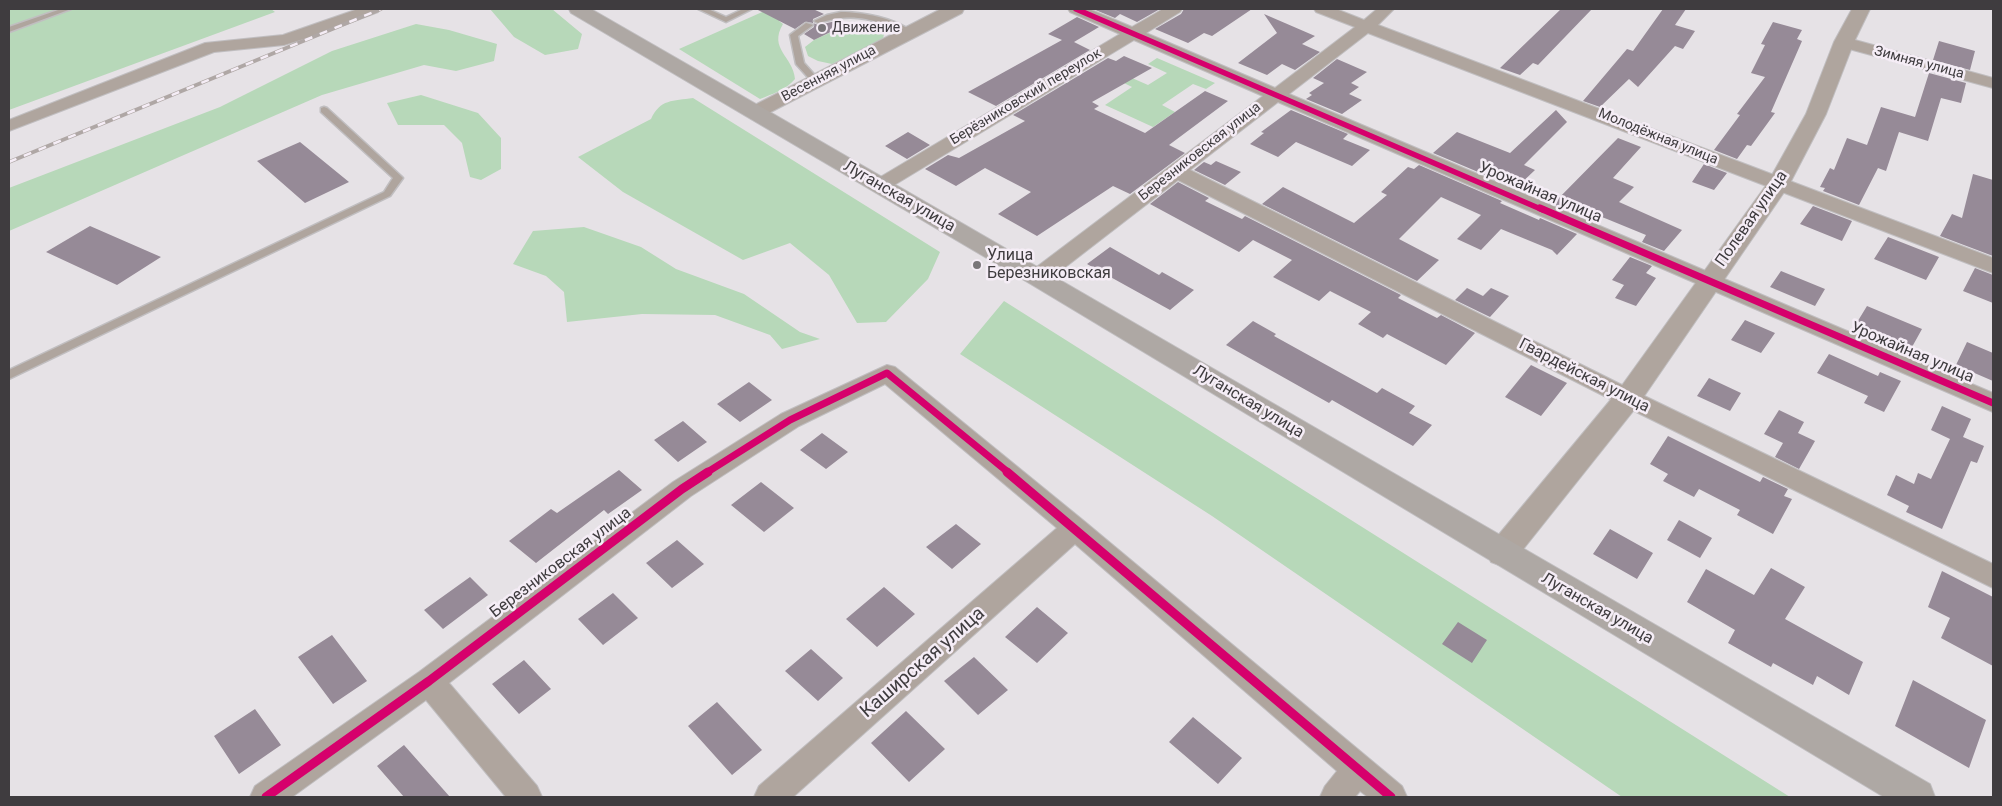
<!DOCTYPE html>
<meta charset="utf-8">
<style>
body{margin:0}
#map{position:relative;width:2002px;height:806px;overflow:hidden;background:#e6e2e6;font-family:Roboto,sans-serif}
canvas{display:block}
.frame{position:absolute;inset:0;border:10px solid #3f3c3f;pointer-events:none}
</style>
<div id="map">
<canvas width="2002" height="806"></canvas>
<div class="frame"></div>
</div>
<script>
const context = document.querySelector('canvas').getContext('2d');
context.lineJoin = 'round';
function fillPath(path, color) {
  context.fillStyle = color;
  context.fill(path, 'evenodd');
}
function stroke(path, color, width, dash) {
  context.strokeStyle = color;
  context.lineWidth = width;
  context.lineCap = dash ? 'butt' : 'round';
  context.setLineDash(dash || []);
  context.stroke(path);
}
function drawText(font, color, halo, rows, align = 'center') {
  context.font = font + ' Roboto,sans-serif';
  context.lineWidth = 5;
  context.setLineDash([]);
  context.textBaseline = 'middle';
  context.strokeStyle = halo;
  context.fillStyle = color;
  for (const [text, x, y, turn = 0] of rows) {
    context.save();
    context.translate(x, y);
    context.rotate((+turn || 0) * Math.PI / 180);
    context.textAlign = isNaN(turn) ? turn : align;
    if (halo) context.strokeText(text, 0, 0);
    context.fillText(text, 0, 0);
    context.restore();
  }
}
const green = new Path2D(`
 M9,9H271L275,12L9,110Z
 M490,9H552L582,34L578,49L545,55L514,37Z
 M769,9H804L779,21L783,24C768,49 793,56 795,79C786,90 772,94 760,99L679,49Z
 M851,23H864L885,29L883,39L832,64L818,61L808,56L805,47L814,40Z
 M416,24L449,30L497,44L494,61L456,71L424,65L322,95L9,231V188L220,107L332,51Z
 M1157,58L1215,83L1206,89L1193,84L1162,105L1175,112L1153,127L1105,105L1132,87L1124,83L1132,78L1148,85L1167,73L1148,64Z
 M421,95L478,113L501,138V169L481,180L470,177L462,143L444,125H398L387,103Z
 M693,98L940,252L928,279L886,322L857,323L829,275L790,243L743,260L623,192L578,157L651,119C660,99 673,101 693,98Z
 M584,227L641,247L676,269L744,294L800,332L820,339L782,349L770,335L715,315L642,314L567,322L564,292L546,276L513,264L533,231Z
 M1004,301L1790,797H1622L1212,516L960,354Z`);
const building = new Path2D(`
 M756,9H813L824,14L813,19V23L818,25L836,21L845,25L814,40L804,34L814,27V23L805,22L795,29Z
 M1093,9H1160L1137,22L1120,14L1115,18Z
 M1184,9H1252L1212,36L1204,33L1188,43L1155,29L1181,14Z
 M1561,9H1592L1538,65L1533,63L1520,75L1500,68Z
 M1663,9H1686L1675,25L1695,31L1683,49L1675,46L1638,87L1629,79L1600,107L1583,101L1627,49L1633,51Z
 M1264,14L1315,36L1302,44L1320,52L1295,70L1282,64L1267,75L1238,63L1277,33Z
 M1077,17L1099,27L1074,42L1090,50L996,106L968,92L1062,40L1048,34Z
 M1773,22L1802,30L1797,39L1802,41L1771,112L1775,113L1751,146L1747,145L1737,159L1714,150L1740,115L1737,114L1765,77L1751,73L1765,45L1761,44Z
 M1939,41L1975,51L1970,70L1933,60Z
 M1124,56L1152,68L1092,102L1099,106L1094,109L1145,133L1205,91L1228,101L1169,145L1185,153L1130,194L1113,186L1037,236L998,214L1031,192L985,168L956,186L925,169L948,155L959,158L1025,121L1013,115L1108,58L1116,61Z
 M1337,59L1367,72L1351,83L1359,87L1349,94L1362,100L1342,114L1306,99L1312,95L1309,93L1324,83L1313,78Z
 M1929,73L1966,83L1961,103L1941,98L1928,141L1899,132L1886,171L1878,168L1859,205L1823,191L1825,188L1820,187L1830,168L1834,170L1847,138L1867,145L1881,107L1915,117Z
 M1291,110L1348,134L1343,139L1370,150L1352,166L1296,142L1278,157L1250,144L1264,133L1261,132Z
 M1556,110L1567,122L1524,165L1535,170L1516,188L1433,153L1457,132L1510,153Z
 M908,132L930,145L907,159L885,146Z
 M1618,138L1641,147L1613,178L1634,187L1619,202L1682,230L1664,251L1642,242L1646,235L1607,219L1594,214L1589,219L1553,204Z
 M300,142L349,182L305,203L257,161Z
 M1216,161L1241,172L1225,185L1194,170L1204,162L1211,165Z
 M1704,164L1727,173L1714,190L1692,182Z
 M1419,165L1502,201L1500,203L1539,220L1540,218L1577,234L1557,255L1552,250L1501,229L1481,250L1457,239L1481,215L1441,197L1399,239L1439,260L1417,281L1262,204L1283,187L1354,223L1387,195L1381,192L1408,167L1414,169Z
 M1973,174L1993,180V256L1940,236L1952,214L1962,218Z
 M1178,182L1209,198L1205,201L1242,219L1245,216L1401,295L1398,298L1437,318L1441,315L1475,333L1446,365L1387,334L1383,338L1358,324L1371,312L1330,291L1319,301L1273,277L1292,260L1253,240L1239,252L1150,204Z
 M1813,206L1852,221L1842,241L1800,224Z
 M90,226L161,257L117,285L46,252Z
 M1888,237L1939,257L1926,280L1874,259Z
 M1110,247L1159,275L1162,272L1194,290L1170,310L1087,264Z
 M1630,257L1652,266L1646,273L1656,278L1636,306L1615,298L1624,285L1612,280Z
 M1975,268L1993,275V303L1963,291Z
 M1781,271L1825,289L1815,306L1770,287Z
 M1467,288L1483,296L1491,288L1509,296L1490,317L1455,300Z
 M1867,306L1922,329L1912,347L1856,324Z
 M1745,320L1775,333L1761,353L1731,340Z
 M1253,321L1276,334L1274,336L1377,393L1382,388L1415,406L1409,413L1432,425L1413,446L1332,400L1329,403L1226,345Z
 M1967,342L1993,353V381L1956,365Z
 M1829,354L1878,376L1880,372L1901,381L1884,412L1864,403L1868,396L1817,373Z
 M1531,365L1567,383L1541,416L1505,397Z
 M1709,378L1741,393L1730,411L1697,396Z
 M749,382L772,400L740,422L717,404Z
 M1942,406L1971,419L1963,437L1984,446L1977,463L1971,461L1942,529L1906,512L1909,506L1887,495L1896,475L1914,484L1918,473L1931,479L1950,439L1931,430Z
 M1779,410L1804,422L1798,433L1815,441L1799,469L1775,457L1783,443L1764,434Z
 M683,421L707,442L678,462L654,440Z
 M822,433L848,452L826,469L800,450Z
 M1668,436L1760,482L1763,477L1788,489L1784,496L1792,499L1773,534L1737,515L1740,510L1699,489L1694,497L1663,481L1668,474L1650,464Z
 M619,470L642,490L608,514L604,510L536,563L509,541L551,509L557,513Z
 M761,482L794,508L764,532L731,505Z
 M1679,520L1712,538L1700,558L1667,540Z
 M956,524L981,544L952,569L926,547Z
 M1610,529L1653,553L1637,579L1593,554Z
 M677,540L704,564L672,588L646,563Z
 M1771,568L1805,587L1785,619L1863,662L1849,695L1817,676L1813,685L1773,663L1771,667L1728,643L1735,630L1687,602L1706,569L1754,595Z
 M1942,571L1993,597V666L1941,638L1950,618L1928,607Z
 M470,577L488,595L443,629L424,610Z
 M884,587L915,614L877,647L846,619Z
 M613,593L638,618L603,645L578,619Z
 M1037,607L1068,633L1037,663L1005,637Z
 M1458,622L1487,640L1472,663L1442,644Z
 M332,635L367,681L333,704L298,657Z
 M811,649L843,678L818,701L785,671Z
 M974,657L1008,690L978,715L944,681Z
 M524,660L551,689L519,714L492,684Z
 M1913,680L1986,720L1969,768L1895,726Z
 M717,702L762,750L732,775L688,726Z
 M255,709L281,745L239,774L214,736Z
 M906,711L945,749L909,782L871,743Z
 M1193,717L1242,758L1218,784L1169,742Z
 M404,745L450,797H404L377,766Z`);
const service = new Path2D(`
 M61,9H71L9,32V27Z
 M698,9H708L726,17L743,9H752L726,22Z
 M841,12C861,12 896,18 912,32C905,37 891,27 883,24C858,15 843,16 818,23L814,21L827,15Z
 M806,23L813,25L798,36L804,63L820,81L816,83H813L796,64L790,35Z
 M324,107L327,108L401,176L403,178L390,196L9,379V370L384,192L393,178L321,112V108Z`);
const minor = new Path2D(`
 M358,9H380L378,12L320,34L284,45L214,52L9,131V120L205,43L283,35Z
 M1068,9H1089L1132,27L1163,9H1182L1180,12L1146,33L1275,88L1355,27L1316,12L1314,9H1336L1364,20L1377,9H1394L1378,25L1993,258V273L1368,33L1289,94L1993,393V412L1278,102L1190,170L1636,392L1993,564V588L1620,404L1178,180L1046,282L1038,284L1030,282L1027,277L1030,272L1263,96L1134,40L886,190H872L869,186L872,182L1120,34L1070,12Z
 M1844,37L1993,78V88L1838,46L1836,42L1838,38Z
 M887,365L895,367L1084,521L1402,786L1407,797H1368L1360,791L1355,797H1320L1325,786L1337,771L1075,544L793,797H754L759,786L1057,528L885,384L799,426L691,496L449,683L537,786L542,797H506L426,700L292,797H250L255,786L419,672L673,482L781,414Z`);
const tertiary = new Path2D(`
 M941,9H964L962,13L763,116L756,118L749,116L746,112L749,108Z
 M1852,9H1870L1854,42L1826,114L1789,185L1638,405L1513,562L1502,566L1491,562L1487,553L1491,544L1618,391L1767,184L1806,114L1834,42Z`);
const trunk = new Path2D(`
 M569,9H591L763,108L1930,784L1935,797H1884L1029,283L571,13Z`);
const rail = new Path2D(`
 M9,162L381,9`);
const cyclewayFar2 = new Path2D(`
 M1076,9L1543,210`);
const cyclewayFar1 = new Path2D(`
 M1540,208L1993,403
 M706,473L790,420L887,373L1009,473`);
const cycleway = new Path2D(`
 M1007,472L1391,797
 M266,797L429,681L682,489L708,472`);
const markers = [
 [822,28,5,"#797679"],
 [977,265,5,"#797679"]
];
const farPoinames = [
 ["Движение",832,28]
];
const farStreetnames = [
 ["Зимняя улица",1919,63,15],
 ["Весенняя улица",829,74,-28],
 ["Берёзниковский переулок",1026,97,-31],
 ["Молодёжная улица",1658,137,22],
 ["Березниковская улица",1200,152,-38]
];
const streetNames = [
 ["Урожайная улица",1540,193,23],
 ["Луганская улица",899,197,30],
 ["Полевая улица",1752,219,-55],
 ["Урожайная улица",1912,353,23],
 ["Гвардейская улица",1584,376,27],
 ["Луганская улица",1248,402,31],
 ["Березниковская улица",561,563,-37],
 ["Луганская улица",1597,609,30]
];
const poiNames = [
 ["Улица",987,256],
 ["Березниковская",987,274]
];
const nearStreetnames = [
 ["Каширская улица",923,663,-41]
];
fillPath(green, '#b7d8b9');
fillPath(building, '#968a97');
stroke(service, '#c0bec0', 3);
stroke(minor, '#c0bec0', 2);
stroke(tertiary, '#c0bec0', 2);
stroke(trunk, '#c0bec0', 2);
fillPath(service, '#afa59e');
fillPath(minor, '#afa59e');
fillPath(tertiary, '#afa59e');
fillPath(trunk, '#aea8a4');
stroke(rail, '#afa7a5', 4);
stroke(rail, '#f5edf6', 2.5, [8]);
stroke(cyclewayFar2, '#d6006c', 5.5);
stroke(cyclewayFar1, '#d6006c', 7);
stroke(cycleway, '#d6006c', 9);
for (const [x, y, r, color] of markers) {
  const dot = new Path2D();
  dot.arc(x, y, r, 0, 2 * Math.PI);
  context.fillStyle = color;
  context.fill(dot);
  stroke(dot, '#f5edf6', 2);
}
drawText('14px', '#3f3c3f', '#f5edf6', farPoinames, 'left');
drawText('14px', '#3f3c3f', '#f5edf6', farStreetnames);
drawText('16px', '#3f3c3f', '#f5edf6', streetNames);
drawText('16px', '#3f3c3f', '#f5edf6', poiNames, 'left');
drawText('19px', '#3f3c3f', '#f5edf6', nearStreetnames);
</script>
